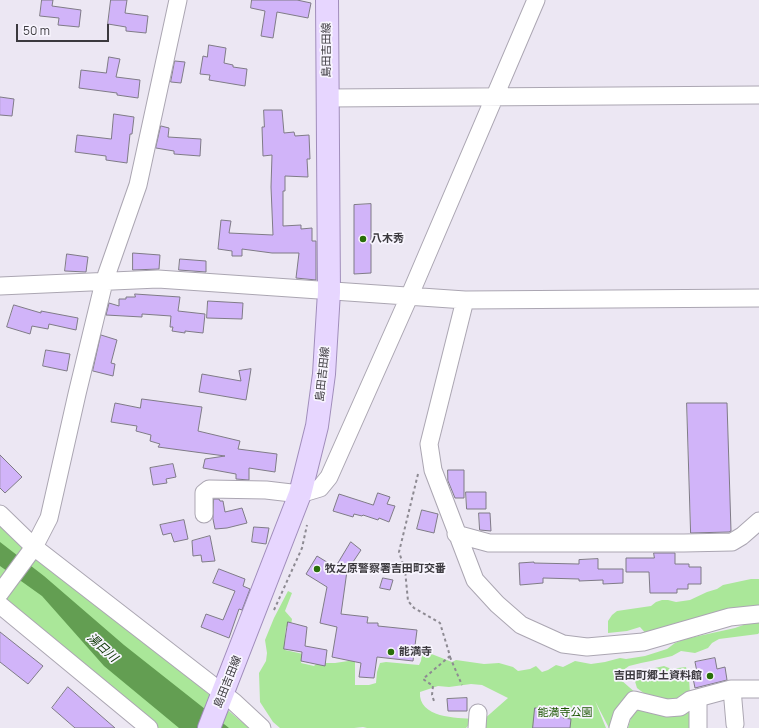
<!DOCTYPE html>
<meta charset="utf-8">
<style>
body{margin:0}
#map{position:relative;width:759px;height:728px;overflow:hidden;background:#ece7f3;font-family:Manrope,sans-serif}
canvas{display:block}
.scale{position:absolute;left:16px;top:24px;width:93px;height:18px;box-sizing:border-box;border:2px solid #3b393e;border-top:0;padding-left:5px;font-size:12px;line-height:14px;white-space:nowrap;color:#3b393e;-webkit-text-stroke:3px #f8f5fe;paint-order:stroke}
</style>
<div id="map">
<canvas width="759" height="728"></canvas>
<div class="scale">50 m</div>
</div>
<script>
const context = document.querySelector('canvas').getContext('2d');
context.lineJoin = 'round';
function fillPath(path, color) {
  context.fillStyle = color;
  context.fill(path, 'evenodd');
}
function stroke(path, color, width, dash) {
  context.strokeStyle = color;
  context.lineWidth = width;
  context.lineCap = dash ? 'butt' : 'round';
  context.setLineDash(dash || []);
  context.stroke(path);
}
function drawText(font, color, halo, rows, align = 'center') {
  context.font = font + ' Manrope,"Noto Sans JP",sans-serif';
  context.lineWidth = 3.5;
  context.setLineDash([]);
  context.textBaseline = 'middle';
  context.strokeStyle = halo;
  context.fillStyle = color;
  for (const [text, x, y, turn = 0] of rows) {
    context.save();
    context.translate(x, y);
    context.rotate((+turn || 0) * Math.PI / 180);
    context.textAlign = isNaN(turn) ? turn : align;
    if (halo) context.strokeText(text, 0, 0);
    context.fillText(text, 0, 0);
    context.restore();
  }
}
const green = new Path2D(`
 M0,512L34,547L249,728H154L0,600Z
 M751,579H759V615L649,637L640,627L627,631L608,633V621L612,615L617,611L651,606L656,602L662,600H668L676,602L690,600L707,592L717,589L723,585Z
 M288,591L292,593L285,611L292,619L291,625L286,627L285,638V650L303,654L301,663L314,666L317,663H335L355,660V685H369L376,683L377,672L380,663L386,662L419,665L421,661L422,654L429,653L452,662L456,660L484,664L499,663L513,667L518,671L530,669L536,666L542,672L548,670L556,665L563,667L575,661L591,664L605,662L620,658L626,659L645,656L667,649L675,643L685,639L735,628L757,620H759V633L758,634L719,639L712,643L708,648L695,653L681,651L672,656L651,661L641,663L629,666L622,671L613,673L637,694L616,728H609L595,701L606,728H474L508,698L482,685L471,684L449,687L438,686L420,692C418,718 457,718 474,719L466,728H367L363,727L354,728H280L273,722L260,702L259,673L266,661L267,653L265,640L274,618Z
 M664,666L674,670L678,668L686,667L689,679L690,693L701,728H628L632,714L650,698L637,688L634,678L646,670Z`);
const water = new Path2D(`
 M0,542L44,576L124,645L229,728H179L104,666L42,596L0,566Z`);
const building = new Path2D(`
 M42,0H53L52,6L81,10L79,27L58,25L59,18L40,16Z
 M111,0H127L125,13L148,16L146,33L126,31V27L108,24Z
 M252,0H297L311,3L308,18L277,12L273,38L261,36L265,11L251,8Z
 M209,45L226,48L224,63L233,65V67L247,69L245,86L209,80L210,75L200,74L203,56L207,57Z
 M109,57L120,59L116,77L140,80L138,98L117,95V93L79,88L81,70L106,73Z
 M175,61L185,62L181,83L171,82Z
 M0,97L14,99L12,116L0,115Z
 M264,110H282L284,133L294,132L295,136L309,135L310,159H307L308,177L285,176V191H283V226L301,225V229L312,228V241H316V280L296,278L299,253H272L242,249V256H232V251L218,249L221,220L231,221L229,233L273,235L271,187L272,155L263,156L262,127H264Z
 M114,114L134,117L132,134H130L127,163L106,160V156L75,152L77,135L111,139Z
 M161,126L169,128L168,137L201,139L200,156L174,154V151L156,148Z
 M371,204V273L354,274V205Z
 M133,253L160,255L159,269L133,270Z
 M67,254L88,257L86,272L65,271Z
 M180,259L206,261V272L179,270Z
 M135,294L180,297L178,311L205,314L203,333L185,331V333L172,331L173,327H170L171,316L142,314V317L106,315L109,303L119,306V299H126V297H135Z
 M208,301L243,303L242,319L207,318Z
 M14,305L41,313V311L78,318L76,330L49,324L48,329L32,326L30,334L7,327Z
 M101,335L117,340L111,363L115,364L113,376L93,371Z
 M46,350L70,354L67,371L43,366Z
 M251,369L246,400L199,392L202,374L241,381L239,371Z
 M142,399L202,407L198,431L240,441L238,449L277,454L275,472L249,468V480L236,479V474L203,468L205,459L225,456L158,447L160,444L150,441L151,435L136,431L137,426L111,422L115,403L140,408Z
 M687,403H727L731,531L729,532L691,533Z
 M0,455L22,477L5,493L0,488Z
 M173,464L176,477L166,479L167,483L153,485L150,468Z
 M448,470H464V498H455L448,481Z
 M466,492H486V509H467Z
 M378,493L390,497L387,504L395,506L389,522L379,518L378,520L363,515L362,516L354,514L353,517L333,511L339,494L373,505Z
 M214,499H219L220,501H223L225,512L242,508L247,523L227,528L215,529L213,519Z
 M422,510L438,514L434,533L417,529Z
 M479,513H490L491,531L480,530Z
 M184,520L188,539L174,542L171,533L163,535L160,525Z
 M254,527L269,528L266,544L252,542Z
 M210,536L215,561L202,562L201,555L193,556L192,541Z
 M351,542L361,550L347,571L341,614L368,617L367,623H378V626L417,630L413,661L377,657L374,678L359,677L361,663L332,657L337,627L320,623L327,587L306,574L317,556L335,567Z
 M654,553H675V564H689V567H701V584H688V589H677V593H650L649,572H626V558H654Z
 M598,559V569H623V583L603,584V580L579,581V579L543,578V583L520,585L519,563L534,562V563L579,564V560Z
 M219,569L245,579L243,586L250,589L242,610L239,609L229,638L201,627L206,614L223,620L235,591L213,583Z
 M383,578L393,580L390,590L380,588Z
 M288,622L307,627L305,646L327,650L325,666L301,661L302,652L284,649Z
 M0,632L43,666L28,684L0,662Z
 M715,658L717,669L725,667L727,680L695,688L692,673L697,672L695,662Z
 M68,687L115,728H75L52,708Z
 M467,698V711H448L447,699Z
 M535,708L564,711L563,718L571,719L570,728H533Z`);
const path = new Path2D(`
 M418,474L399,552L405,570L408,601L414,608L440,623L450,656L423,679L433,686L432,695L434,701
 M274,610L302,548L307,525
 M450,657L462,685`);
const minor = new Path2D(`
 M328,98L759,95
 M0,286L158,279L465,300L759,298
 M465,300L429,444L433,470L475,580L497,604L521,625L563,644L587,647L643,642L730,617L759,614
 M0,514L34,547L234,702L262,728
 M204,514V493L209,489L266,490L300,494L320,488L329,477L409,297L536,0
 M456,534L489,543H684L732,542L742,536L759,521
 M0,593L34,547L49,518L77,394L104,282L138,185L178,0
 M0,605L149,728
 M732,689L735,724
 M477,728L478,713
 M618,728L622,715L634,700L667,708L680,707L690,700L731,689H759
 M698,728V698`);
const major = new Path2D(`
 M209,728L300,494L317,426L324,374L329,292L327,0`);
const markers = [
 [363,239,4,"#286e09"],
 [317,569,4,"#286e09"],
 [391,652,4,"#286e09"],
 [710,676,4,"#286e09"]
];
const streetNames = [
 ["島田吉田線",327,50,-90],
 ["島田吉田線",323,374,-84],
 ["島田吉田線",228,682,-68]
];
const poiNames = [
 ["八木秀",371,239],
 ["牧之原警察署吉田町交番",325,569],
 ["能満寺",399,652],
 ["吉田町郷土資料館",702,676,"right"]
];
const parkNames = [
 ["能満寺公園",565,713]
];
const waterNames = [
 ["湯日川",102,648,42]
];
fillPath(green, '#aae799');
fillPath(water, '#639e52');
fillPath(building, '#d1b4f9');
stroke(building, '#7f7b86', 1);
stroke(minor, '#aba6b2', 19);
stroke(major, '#a08dbb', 24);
stroke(path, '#8d8a92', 2, [3, 3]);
stroke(minor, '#fff', 17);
stroke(major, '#e7d6ff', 22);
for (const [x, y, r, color] of markers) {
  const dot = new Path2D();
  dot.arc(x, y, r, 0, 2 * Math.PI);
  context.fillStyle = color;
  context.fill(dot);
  stroke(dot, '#f8f5fe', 1.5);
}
drawText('11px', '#3b393e', '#f8f5fe', streetNames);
drawText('bold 11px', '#3b393e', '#f8f5fe', poiNames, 'left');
drawText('11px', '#1d5703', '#f8f5fe', parkNames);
drawText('italic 12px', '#0b3400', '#f8f5fe', waterNames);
</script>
